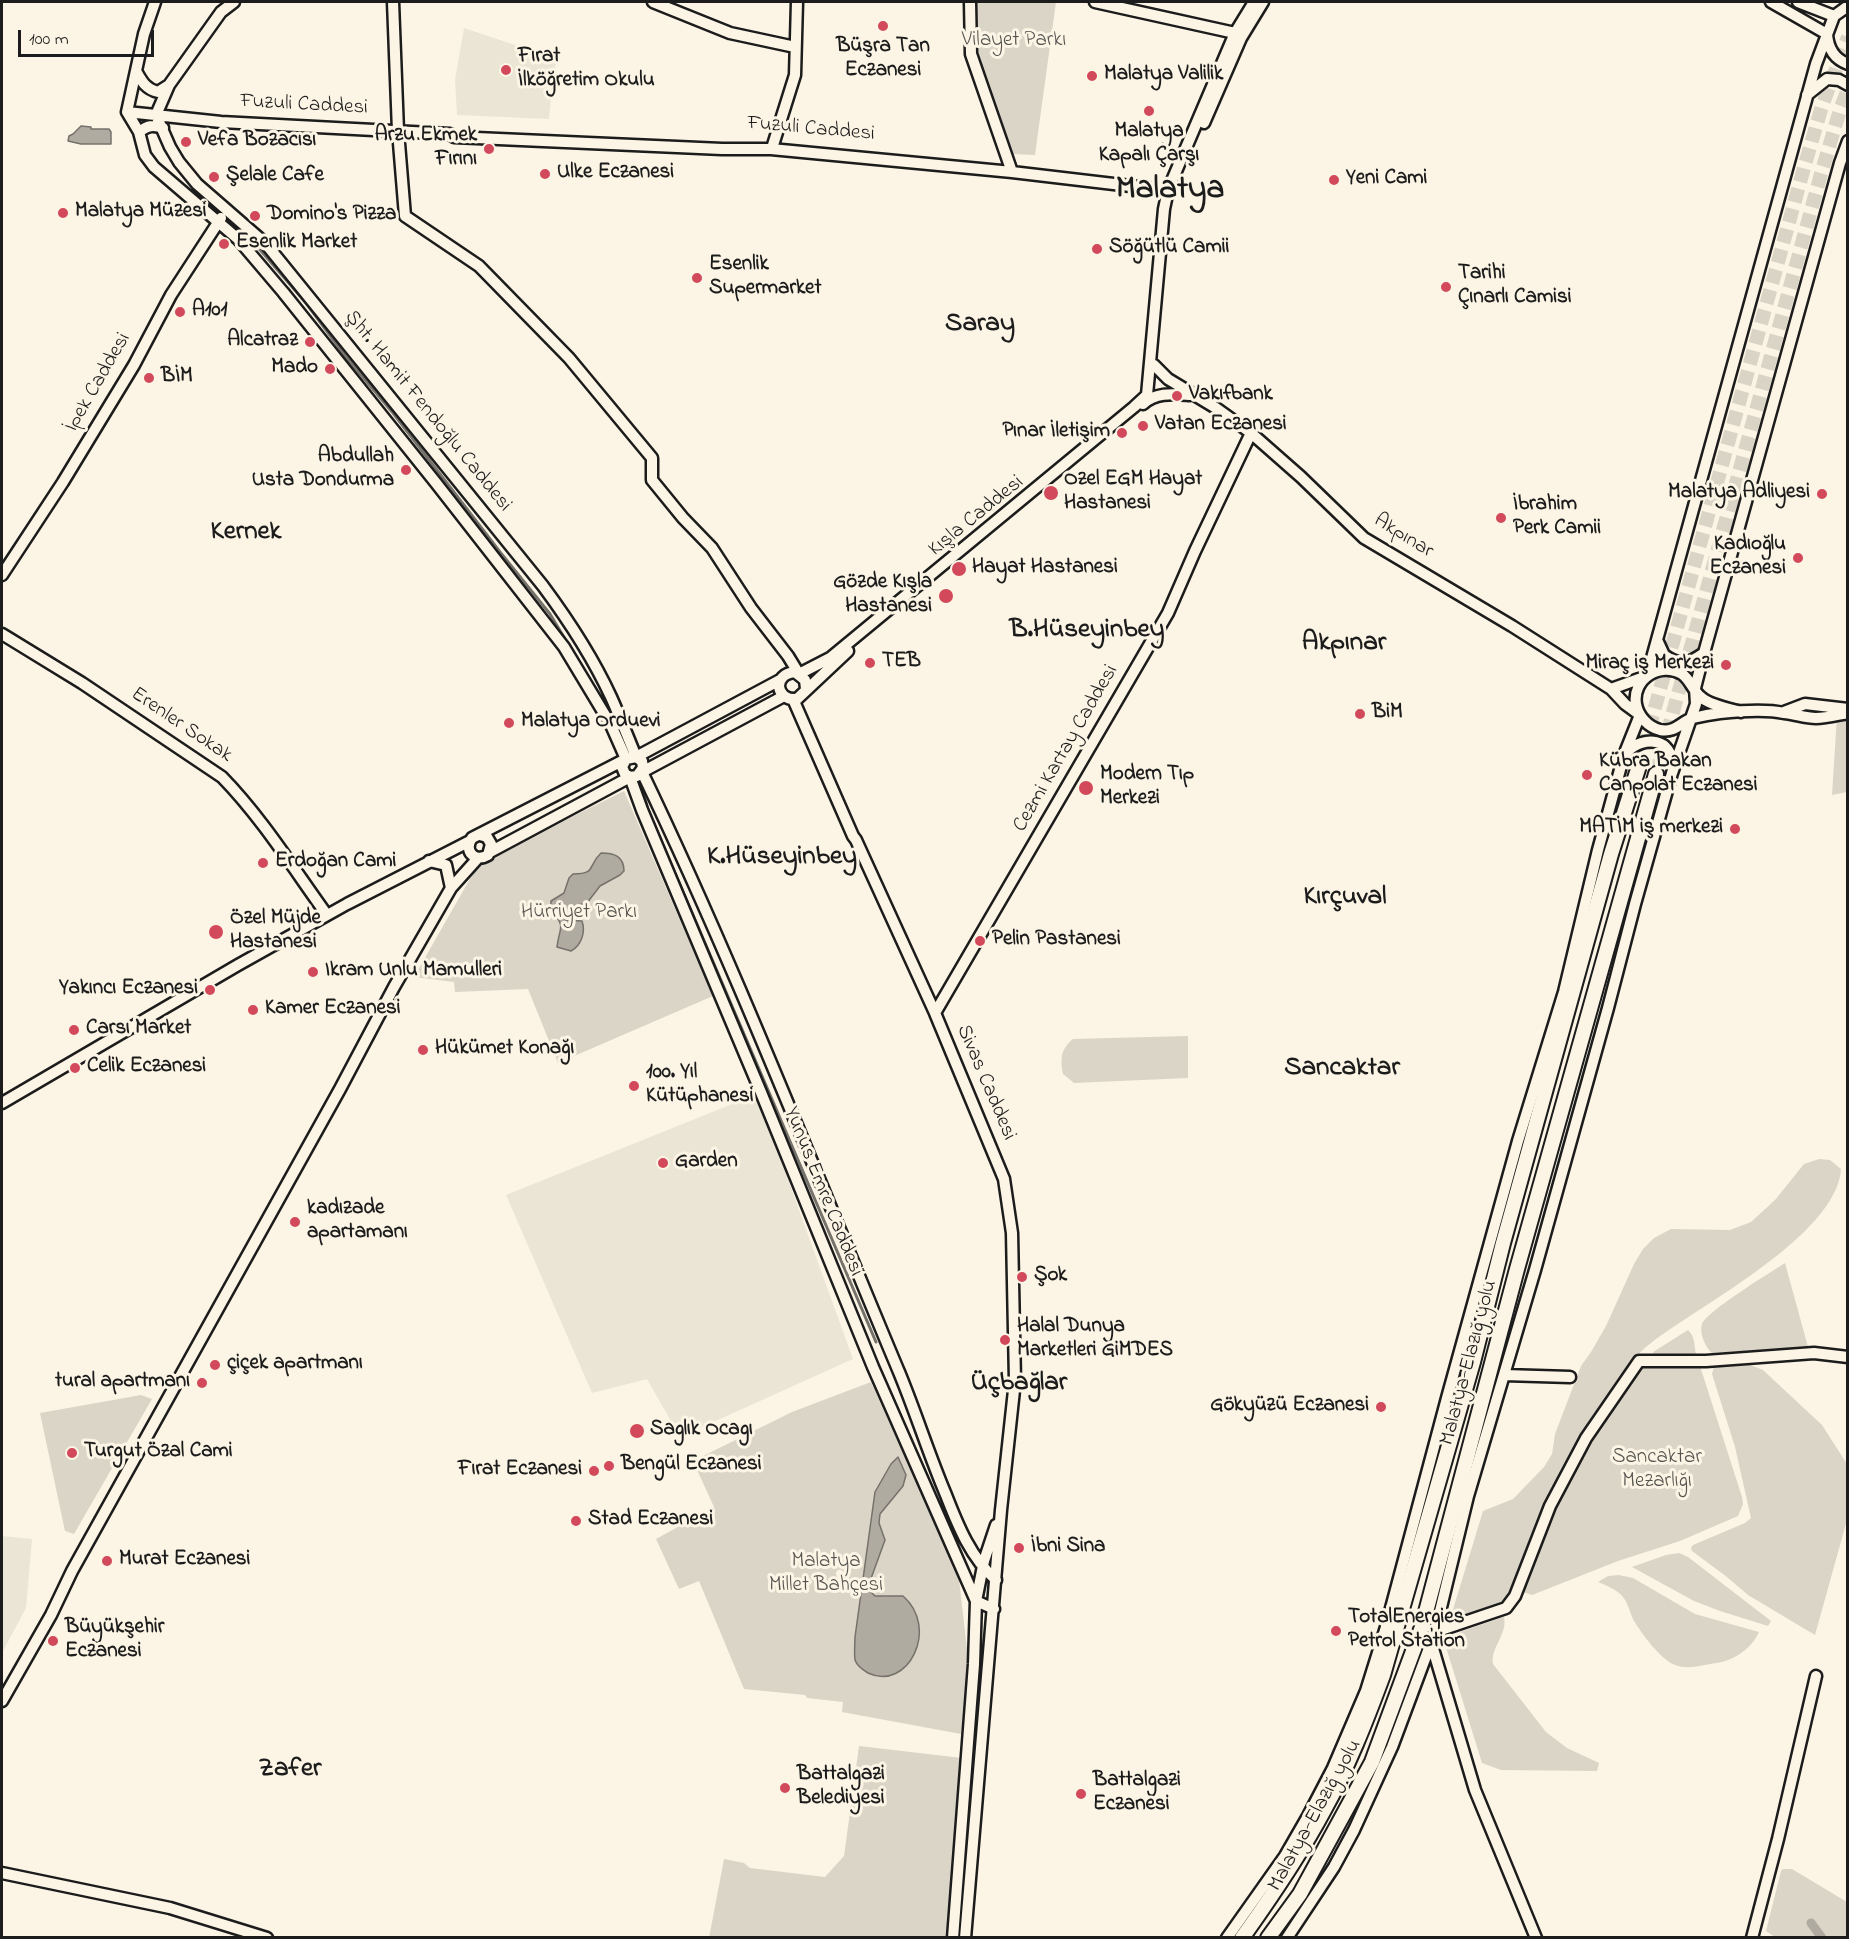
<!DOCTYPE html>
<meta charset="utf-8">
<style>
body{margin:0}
#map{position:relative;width:1849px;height:1939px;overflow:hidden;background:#fcf5e5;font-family:"Indie Flower",sans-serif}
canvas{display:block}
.frame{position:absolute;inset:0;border:3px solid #1c1c1c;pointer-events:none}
.scale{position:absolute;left:18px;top:30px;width:136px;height:27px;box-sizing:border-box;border:3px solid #1c1c1c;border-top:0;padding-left:8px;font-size:18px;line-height:21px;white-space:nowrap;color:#1c1c1c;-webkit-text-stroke:4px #fcf5e5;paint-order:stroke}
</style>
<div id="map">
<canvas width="1849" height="1939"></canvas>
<div class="frame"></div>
<div class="scale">100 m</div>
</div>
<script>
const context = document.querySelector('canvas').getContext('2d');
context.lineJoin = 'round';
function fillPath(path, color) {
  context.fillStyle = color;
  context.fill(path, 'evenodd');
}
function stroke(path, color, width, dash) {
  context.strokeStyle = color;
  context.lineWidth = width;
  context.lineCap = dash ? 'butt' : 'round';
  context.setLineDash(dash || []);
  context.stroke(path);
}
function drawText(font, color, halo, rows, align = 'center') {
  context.font = font + ' "Indie Flower",sans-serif';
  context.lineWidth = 6;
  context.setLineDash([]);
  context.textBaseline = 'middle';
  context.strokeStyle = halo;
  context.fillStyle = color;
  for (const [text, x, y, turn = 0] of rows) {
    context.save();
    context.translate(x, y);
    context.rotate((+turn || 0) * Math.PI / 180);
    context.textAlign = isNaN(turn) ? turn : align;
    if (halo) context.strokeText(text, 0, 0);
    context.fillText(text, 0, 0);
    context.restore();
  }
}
const built = new Path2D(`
 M464,28L557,59L552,82L549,119L457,115L455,80Z
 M757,1094L853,1359L680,1437L647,1379L592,1393L506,1195Z
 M2,1536L32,1539L26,1608L2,1653Z`);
const green = new Path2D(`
 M977,2H1056L1035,155L1012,154L1006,144L977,53Z
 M1837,716L1847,717V792L1832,795Z
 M624,791L713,996L558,1063L528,989L455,992L454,982L414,977L479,863Z
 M1188,1036V1078L1074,1083L1063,1074C1060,1058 1061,1049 1073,1039Z
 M1819,1159L1830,1160L1841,1169C1837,1235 1700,1305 1651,1343C1635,1354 1625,1374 1614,1389C1584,1432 1557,1475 1536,1523C1525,1549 1518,1578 1504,1603L1470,1618L1454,1620L1451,1616L1483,1511L1513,1499L1544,1467L1552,1454L1555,1434L1581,1366L1591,1352L1606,1326L1634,1264L1643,1249L1654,1238L1671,1229L1730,1230L1751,1222L1775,1200L1804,1164Z
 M1785,1263L1808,1347L1712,1353C1705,1347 1699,1333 1702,1324C1706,1312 1771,1272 1785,1263Z
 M1688,1330C1695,1336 1694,1345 1696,1354L1692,1357L1654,1355L1653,1352Z
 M1722,1363L1748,1364L1763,1370L1822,1425L1847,1464V1520L1815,1635L1748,1595L1727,1577L1692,1551L1691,1548L1693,1545L1745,1523L1751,1518L1735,1447L1712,1374L1714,1366Z
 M1649,1364L1700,1366L1742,1497L1743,1504L1738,1516L1680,1541L1618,1561L1532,1595L1523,1592V1586L1553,1510L1597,1428L1639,1368Z
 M871,1382L959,1579L968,1658L967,1696L961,1734L842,1712L843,1702L807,1698L805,1695L744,1689L699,1581L679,1589L656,1539L714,1507L693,1461L792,1412Z
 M141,1395L152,1399L74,1534L65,1531L40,1413Z
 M1679,1553L1688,1557L1771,1621L1768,1626L1720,1611L1694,1601L1632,1567L1666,1555Z
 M1619,1575L1633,1578L1695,1614L1759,1632C1752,1648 1734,1661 1716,1663C1703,1665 1688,1670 1675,1665C1660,1659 1642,1634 1634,1621C1629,1611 1628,1600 1619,1593C1613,1588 1605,1585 1598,1582L1608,1576Z
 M1504,1617C1508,1634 1490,1648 1493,1664L1546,1732L1567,1748L1599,1763L1597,1771L1501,1770L1482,1763L1445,1644L1454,1634Z
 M859,1746L962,1758L948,1937L709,1938L724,1859L744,1863L750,1868L825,1877L844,1856Z
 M1783,1869H1792L1847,1902V1937H1775L1766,1931L1781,1871Z`);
const water = new Path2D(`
 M81,126L91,127V129H109L111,132V144H81L68,141L69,136L73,134Z
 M601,853C614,853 624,856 624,871L620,875L600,886L587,903L569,907L563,911V916L565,920L582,921C586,932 581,946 571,951L557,947C559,927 567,928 551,910V901L564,893L569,878L573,874C597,874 587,866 601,853Z
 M898,1457L906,1475L903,1486L880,1514L879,1523L885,1540L869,1584L870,1591L875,1596H903C940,1628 908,1692 868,1673C863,1670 857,1666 855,1660C854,1653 855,1644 855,1637L875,1492L891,1464Z`);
const stream = new Path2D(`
 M243,230L306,303L346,357L393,413L500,552L550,614L588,677
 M641,783L648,810L876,1342`);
const canal = new Path2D(`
 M1811,1923L1822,1938`);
const highwayTunnel = new Path2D(`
 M1638,769L1804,168L1822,106L1848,37
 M1656,774L1821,174L1840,110L1848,89`);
const secondary = new Path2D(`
 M393,2L398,131L405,216L479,266L569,358L652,458V480L683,518L712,548L751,608L788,656L799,674L830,658L1134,407L1147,395L1164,209L1168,190L1235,33L1254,2
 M653,2L730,33L795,47
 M970,2L971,54L1012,172
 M1095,2L1235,33L1240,37
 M1771,2L1827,34
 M1798,2L1834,16
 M1827,34C1828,48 1834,59 1848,64
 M136,71C142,82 146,89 158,92L169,85
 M1807,95L1827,79L1839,80L1848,85
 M127,112L139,132L145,155L154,167L238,239L283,292L436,483L564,647L611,725L626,759L472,838C463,851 475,863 488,855L491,844L487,837L480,835
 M127,112L221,122L450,134L454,137L722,149H771L1012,172L1173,191
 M127,112L144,34L155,2
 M156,115L170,147L179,162L197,184L266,244L543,586C569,621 593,658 611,697C620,717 628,737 636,757L642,761L643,768L637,776L630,777L490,852
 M156,115L169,85L221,12L234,2
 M1204,123L1241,38L1263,2
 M139,132C147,126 153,124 163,128
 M773,145L795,75L797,2
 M1154,365L1168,379L1216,408L1251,433L1301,477L1364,538L1512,626L1611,689L1625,704L1640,715
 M1143,404C1156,392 1173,394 1190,395
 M2,575L63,482L134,365L171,295L221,218
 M2,634L82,683L222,777C262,818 293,868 327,915
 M1658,642L1664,655C1681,667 1688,664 1704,653
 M1647,676L1816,64L1834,16L1848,6
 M806,689L805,680L795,672C772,674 775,701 797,699L848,651
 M1611,689L1647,676
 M784,696L642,772C736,968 815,1172 899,1372C916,1413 929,1455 946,1495C958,1526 971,1558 996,1580
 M793,699L853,836L856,840L935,1013L1004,1179L1012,1233L1015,1381L1001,1510L965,1938
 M1741,712C1730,709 1710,705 1702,698C1693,692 1691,680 1682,674C1660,661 1632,679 1636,704C1638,716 1648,727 1660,730C1676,733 1680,722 1693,718C1701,716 1711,714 1720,713C1739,711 1766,709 1784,713C1795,714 1805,718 1816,718C1826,718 1837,715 1848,713
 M1784,712L1805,704L1848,709
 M1627,752C1644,735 1673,738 1672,766
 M630,777L642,810L760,1090L873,1367L976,1601L994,1609
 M630,777L625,774L622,767L626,759L636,757L780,680
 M429,861L446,865L451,888
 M935,1013L1168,613L1195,551L1251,433
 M2,1103L238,965L347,904L470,841
 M1504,1375L1570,1377
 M1435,1632L1506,1608L1515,1596L1550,1506L1586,1438L1639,1361H1706L1814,1353L1848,1357
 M1431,1642L1475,1790L1536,1938
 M2,1701L51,1615L72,1571L340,1089L394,987L451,888L478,858
 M2,1873L170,1908L267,1938
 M953,1938L974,1664L976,1601L984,1561L996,1525
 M1227,1938L1285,1856L1308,1816L1333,1768L1366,1691L1386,1627L1447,1398L1518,1141L1564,992L1598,850L1624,755L1640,715
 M1287,1938L1334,1867L1354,1830L1392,1747L1435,1632L1468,1496L1535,1270L1608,1008L1635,904L1672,773L1696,704L1695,688L1704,653L1840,163L1848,141
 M1752,1938L1778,1839L1816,1676`);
const highway = new Path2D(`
 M1242,1938C1272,1896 1300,1855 1324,1810C1348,1767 1366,1721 1383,1675L1473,1362L1503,1243L1611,854L1638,769
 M1268,1938L1300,1894L1372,1762L1422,1627L1517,1269L1656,774`);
const markers = [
 [883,26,6,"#d1495b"],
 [506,70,6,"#d1495b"],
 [1092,76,6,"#d1495b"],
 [1149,111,6,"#d1495b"],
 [186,142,6,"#d1495b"],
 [489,149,6,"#d1495b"],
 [545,174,6,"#d1495b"],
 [214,177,6,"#d1495b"],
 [1334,180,6,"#d1495b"],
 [63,213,6,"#d1495b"],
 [255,216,6,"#d1495b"],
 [224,244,6,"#d1495b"],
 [1097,249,6,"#d1495b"],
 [697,278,6,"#d1495b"],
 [1446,287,6,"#d1495b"],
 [180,312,6,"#d1495b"],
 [310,342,6,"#d1495b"],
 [330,369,6,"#d1495b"],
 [149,378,6,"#d1495b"],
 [1177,396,6,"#d1495b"],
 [1143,426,6,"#d1495b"],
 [1122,433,6,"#d1495b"],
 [406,470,6,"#d1495b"],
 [1051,493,8,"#d1495b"],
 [1822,494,6,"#d1495b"],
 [1501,518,6,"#d1495b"],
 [1798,558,6,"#d1495b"],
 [959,569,8,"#d1495b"],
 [946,596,8,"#d1495b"],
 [870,663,6,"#d1495b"],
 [1726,665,6,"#d1495b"],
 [1360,714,6,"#d1495b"],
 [509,723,6,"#d1495b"],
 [1587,775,6,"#d1495b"],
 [1086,788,8,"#d1495b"],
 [1735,829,6,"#d1495b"],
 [263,863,6,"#d1495b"],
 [216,932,8,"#d1495b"],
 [980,941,6,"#d1495b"],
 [313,972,6,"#d1495b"],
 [210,990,6,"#d1495b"],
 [253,1010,6,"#d1495b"],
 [74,1030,6,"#d1495b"],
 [423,1050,6,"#d1495b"],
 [75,1068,6,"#d1495b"],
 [634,1086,6,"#d1495b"],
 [663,1163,6,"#d1495b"],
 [295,1222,6,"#d1495b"],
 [1022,1277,6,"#d1495b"],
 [1005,1340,6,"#d1495b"],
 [215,1365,6,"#d1495b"],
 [202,1383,6,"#d1495b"],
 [1381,1407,6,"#d1495b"],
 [637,1431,8,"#d1495b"],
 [72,1453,6,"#d1495b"],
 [609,1466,6,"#d1495b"],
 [594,1471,6,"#d1495b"],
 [576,1521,6,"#d1495b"],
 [1019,1548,6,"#d1495b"],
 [107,1561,6,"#d1495b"],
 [1336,1631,6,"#d1495b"],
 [53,1641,6,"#d1495b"],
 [785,1788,6,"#d1495b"],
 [1081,1794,6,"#d1495b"]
];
const parkNames = [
 ["Vilayet Parkı",1014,42],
 ["Hürriyet Parkı",579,914],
 ["Sancaktar",1657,1459],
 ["Mezarlığı",1657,1483],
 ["Malatya",826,1563],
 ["Millet Bahçesi",826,1587]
];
const poiNames = [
 ["Büşra Tan",883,48,"center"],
 ["Eczanesi",883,72,"center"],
 ["Fırat",518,58],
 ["İlköğretim Okulu",518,82],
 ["Malatya Valilik",1104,76],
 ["Malatya",1149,133,"center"],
 ["Kapalı Çarşı",1149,157,"center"],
 ["Arzu Ekmek",477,137,"right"],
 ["Fırını",477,161,"right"],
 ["Vefa Bozacısı",198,142],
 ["Ulke Eczanesi",557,174],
 ["Şelale Cafe",226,177],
 ["Yeni Cami",1346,180],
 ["Malatya Müzesi",75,213],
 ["Domino's Pizza",267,216],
 ["Esenlik Market",236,244],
 ["Söğütlü Camii",1109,249],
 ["Esenlik",709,266],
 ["Supermarket",709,290],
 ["Tarihi",1458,275],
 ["Çınarlı Camisi",1458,299],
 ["A101",192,312],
 ["Alcatraz",298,342,"right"],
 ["Mado",318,369,"right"],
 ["BİM",161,378],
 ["Vakıfbank",1189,396],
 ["Vatan Eczanesi",1155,426],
 ["Pınar İletişim",1110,433,"right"],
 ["Abdullah",394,458,"right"],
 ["Usta Dondurma",394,482,"right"],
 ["Ozel EGM Hayat",1064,481],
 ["Hastanesi",1064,505],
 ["Malatya Adliyesi",1810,494,"right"],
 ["İbrahim",1513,506],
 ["Perk Camii",1513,530],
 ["Kadıoğlu",1786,546,"right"],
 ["Eczanesi",1786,570,"right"],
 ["Hayat Hastanesi",972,569],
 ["Gözde Kışla",932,584,"right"],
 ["Hastanesi",932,608,"right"],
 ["TEB",882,663],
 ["Miraç iş Merkezi",1714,665,"right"],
 ["BiM",1372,714],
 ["Malatya Orduevi",521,723],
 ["Kübra Bakan",1599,763],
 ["Canpolat Eczanesi",1599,787],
 ["Modern Tıp",1100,776],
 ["Merkezi",1100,800],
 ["MATİM iş merkezi",1723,829,"right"],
 ["Erdoğan Cami",275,863],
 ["Özel Müjde",230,920],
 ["Hastanesi",230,944],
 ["Pelin Pastanesi",992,941],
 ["Ikram Unlu Mamulleri",325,972],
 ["Yakıncı Eczanesi",198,990,"right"],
 ["Kamer Eczanesi",265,1010],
 ["Carsı Market",86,1030],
 ["Hükümet Konağı",435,1050],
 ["Celik Eczanesi",87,1068],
 ["100. Yıl",646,1074],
 ["Kütüphanesi",646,1098],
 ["Garden",675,1163],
 ["kadızade",307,1210],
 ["apartamanı",307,1234],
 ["Şok",1034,1277],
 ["Halal Dunya",1017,1328],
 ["Marketleri GiMDES",1017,1352],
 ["çiçek apartmanı",227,1365],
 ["tural apartmanı",190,1383,"right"],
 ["Gökyüzü Eczanesi",1369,1407,"right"],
 ["Saglık Ocagı",650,1431],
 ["Turgut Özal Cami",84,1453],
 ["Bengül Eczanesi",621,1466],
 ["Fırat Eczanesi",582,1471,"right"],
 ["Stad Eczanesi",588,1521],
 ["İbni Sina",1031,1548],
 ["Murat Eczanesi",119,1561],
 ["TotalEnergies",1348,1619],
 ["Petrol Station",1348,1643],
 ["Büyükşehir",65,1629],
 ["Eczanesi",65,1653],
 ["Battalgazi",797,1776],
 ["Belediyesi",797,1800],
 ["Battalgazi",1093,1782],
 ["Eczanesi",1093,1806]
];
const streetNames = [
 ["Fuzuli Caddesi",304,106,3],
 ["Fuzuli Caddesi",811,130,5],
 ["İpek Caddesi",99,383,-60],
 ["Şht. Hamit Fendoğlu Caddesi",427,412,51],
 ["Kışla Caddesi",977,517,-39],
 ["Akpınar",1403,537,32],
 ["Erenler Sokak",181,726,34],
 ["Cezmi Kartay Caddesi",1067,749,-60],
 ["Sivas Caddesi",985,1083,67],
 ["Yunus Emre Caddesi",822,1192,68],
 ["Malatya-Elazığ yolu",1470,1363,-75],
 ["Malatya-Elazığ yolu",1316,1816,-61]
];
const districtNames = [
 ["Saray",980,326],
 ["Kernek",246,534],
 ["B.Hüseyinbey",1087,632],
 ["Akpınar",1344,645],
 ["K.Hüseyinbey",782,859],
 ["Kırçuval",1345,899],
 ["Sancaktar",1342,1070],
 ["Üçbağlar",1019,1385],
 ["Zafer",290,1771]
];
const townNames = [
 ["Malatya",1170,192]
];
fillPath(built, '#ebe5d6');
fillPath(green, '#dbd5c8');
fillPath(water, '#b0aba1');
stroke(water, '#75726c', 1.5);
stroke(stream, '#75726c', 3);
stroke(canal, '#b0aba1', 9);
stroke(highwayTunnel, '#dad4c7', 14, [14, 7]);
stroke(secondary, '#1c1c1c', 15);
stroke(highway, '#1c1c1c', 18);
stroke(secondary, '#fcf5e5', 10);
stroke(highway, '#fcf5e5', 14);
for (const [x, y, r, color] of markers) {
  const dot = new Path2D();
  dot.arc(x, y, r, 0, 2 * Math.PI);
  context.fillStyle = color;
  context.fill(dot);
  stroke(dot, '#fcf5e5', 2);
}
drawText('21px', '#555450', '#fcf5e5', parkNames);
drawText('bold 21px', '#1c1c1c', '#fcf5e5', poiNames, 'left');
drawText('21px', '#1c1c1c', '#fcf5e5', streetNames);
drawText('bold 27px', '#1c1c1c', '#fcf5e5', districtNames);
drawText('bold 33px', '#1c1c1c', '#fcf5e5', townNames);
</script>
